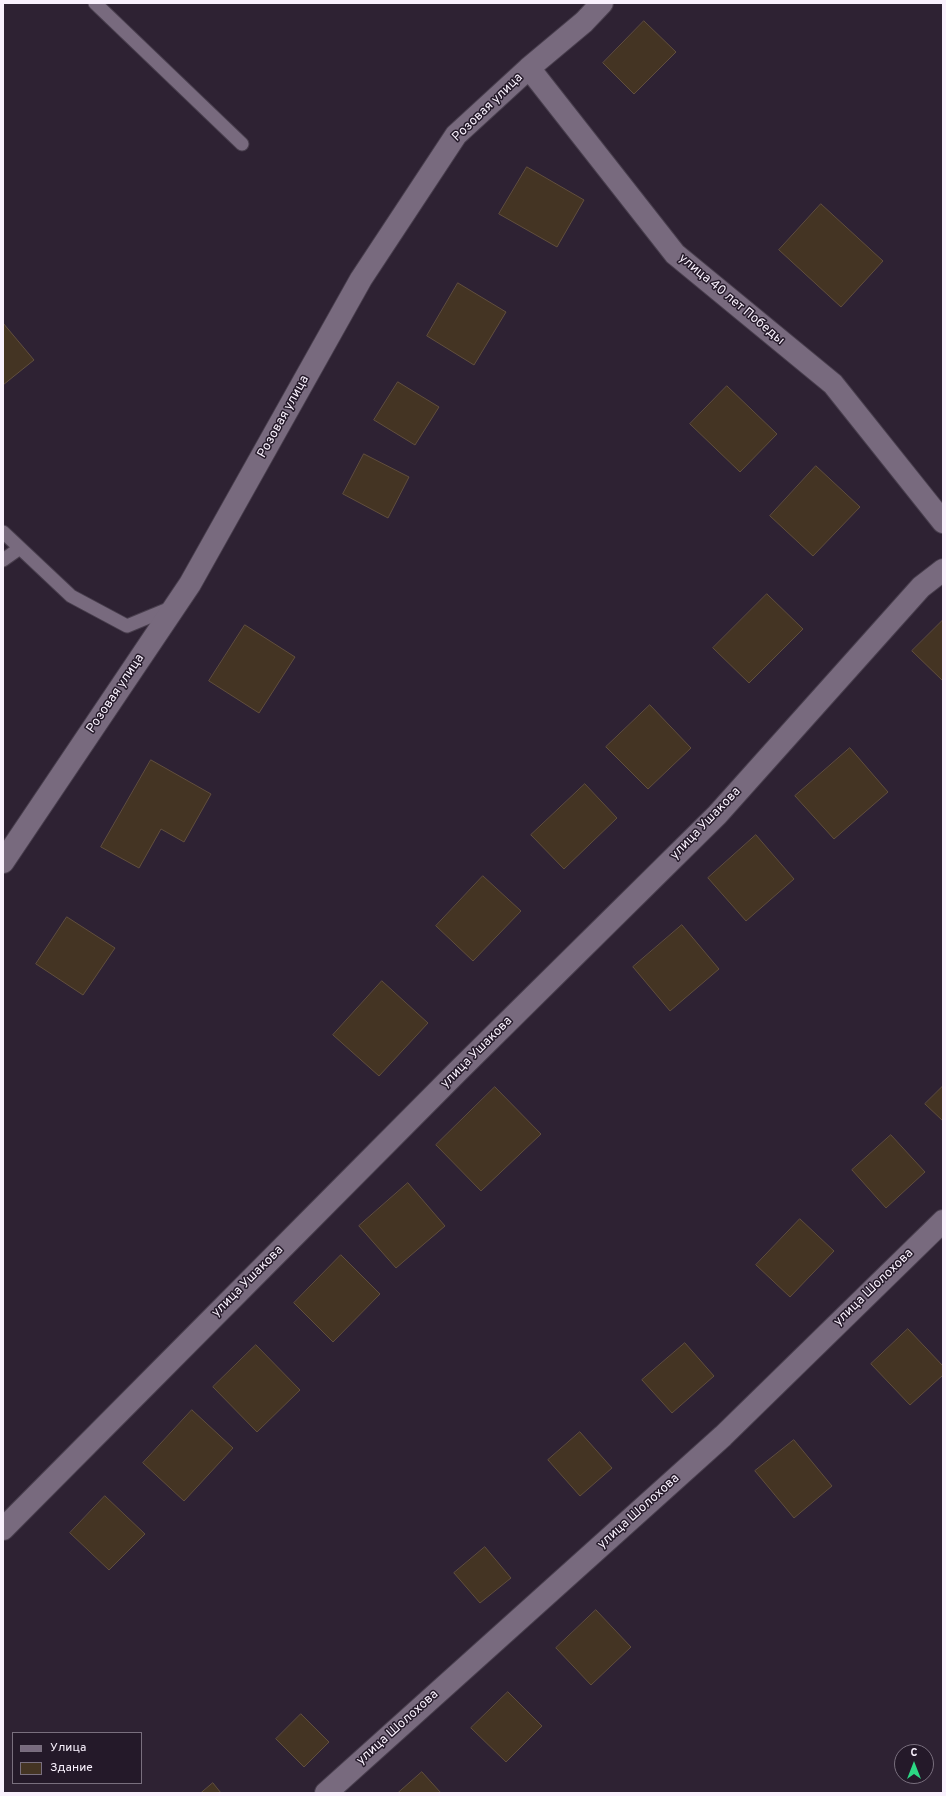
<!DOCTYPE html>
<meta charset="utf-8">
<style>
body{margin:0}
#map{position:relative;width:946px;height:1796px;overflow:hidden;background:#2e2233;font-family:Overpass,sans-serif}
canvas{display:block}
.frame{position:absolute;inset:0;border:4px solid #f9f1fd;pointer-events:none}
.legend{position:absolute;left:12px;top:1732px;width:130px;height:52px;box-sizing:border-box;background:#241929;border:1px solid #796f7e;margin:0;padding:5px 7px;list-style:none;font-size:12px;color:#f9f1fd}
.legend li{display:flex;align-items:center;gap:8px;height:20px}
.legend b{width:20px;border:1px solid #796f7e}
.north{position:absolute;left:894px;top:1744px;width:40px;height:40px;box-sizing:border-box;background:#241929;border:1px solid #796f7e;border-radius:50%;rotate:0deg;font-size:11px;font-weight:700;line-height:16px;text-align:center;color:#f9f1fd}
.north::after{content:'';display:block;margin:auto;width:14px;height:18px;background:#2cd884;clip-path:polygon(50% 0,100% 100%,50% 72%,0 100%)}
</style>
<div id="map">
<canvas width="946" height="1796"></canvas>
<div class="frame"></div>
<ul class="legend">
<li><b style="height:5px;background:#786a7e"></b>Улица</li>
<li><b style="height:11px;background:#443423"></b>Здание</li>
</ul>
<div class="north">С</div>
</div>
<script>
const context = document.querySelector('canvas').getContext('2d');
context.lineJoin = 'round';
function fillPath(path, color) {
  context.fillStyle = color;
  context.fill(path, 'evenodd');
}
function stroke(path, color, width, dash) {
  context.strokeStyle = color;
  context.lineWidth = width;
  context.lineCap = dash ? 'butt' : 'round';
  context.setLineDash(dash || []);
  context.stroke(path);
}
function drawText(font, color, halo, rows, align = 'center') {
  context.font = font + ' Overpass,sans-serif';
  context.lineWidth = 3;
  context.setLineDash([]);
  context.textBaseline = 'middle';
  context.strokeStyle = halo;
  context.fillStyle = color;
  for (const [text, x, y, turn = 0] of rows) {
    context.save();
    context.translate(x, y);
    context.rotate((+turn || 0) * Math.PI / 180);
    context.textAlign = isNaN(turn) ? turn : align;
    if (halo) context.strokeText(text, 0, 0);
    context.fillText(text, 0, 0);
    context.restore();
  }
}
const building = new Path2D(`
 M644,21L676,52L634,94L603,63Z
 M527,167L584,200L557,247L499,214Z
 M821,204L883,261L841,307L779,250Z
 M458,283L506,312L474,365L427,336Z
 M3,323L34,360L3,385Z
 M398,382L439,407L415,445L374,420Z
 M727,386L777,434L740,472L690,424Z
 M364,454L409,477L388,518L343,494Z
 M816,466L860,507L813,556L770,516Z
 M767,594L803,629L749,683L713,648Z
 M943,620V681L912,651Z
 M245,625L295,657L259,713L209,681Z
 M650,705L691,748L648,789L606,747Z
 M850,748L888,792L834,839L795,796Z
 M151,760L211,794L184,842L161,829L139,868L101,847Z
 M585,784L617,818L564,869L531,835Z
 M756,835L794,879L746,921L708,878Z
 M483,876L521,911L473,961L436,926Z
 M67,917L115,948L83,995L36,964Z
 M682,925L719,969L670,1011L633,967Z
 M382,981L428,1023L379,1076L333,1035Z
 M943,1086V1121L925,1104Z
 M495,1087L541,1134L481,1191L436,1145Z
 M891,1135L925,1172L886,1208L852,1170Z
 M408,1183L445,1226L396,1268L359,1226Z
 M800,1219L834,1251L790,1297L756,1265Z
 M341,1255L380,1294L333,1342L294,1303Z
 M908,1329L943,1366V1375L910,1405L871,1364Z
 M685,1343L714,1376L672,1413L642,1380Z
 M256,1345L300,1390L257,1432L213,1387Z
 M192,1410L233,1448L184,1501L143,1463Z
 M580,1432L612,1468L580,1496L548,1460Z
 M794,1440L832,1486L794,1518L755,1471Z
 M105,1496L145,1534L109,1570L70,1533Z
 M485,1547L511,1578L480,1603L454,1573Z
 M596,1610L631,1647L591,1685L556,1648Z
 M508,1692L542,1726L506,1762L471,1728Z
 M301,1714L329,1742L304,1767L276,1739Z
 M422,1772L441,1793H398Z
 M213,1783L221,1793H201Z`);
const lane = new Path2D(`
 M95,3L242,144
 M3,532L71,596L127,626L173,607
 M3,560L20,548`);
const street = new Path2D(`
 M529,68L675,254L833,384L943,522
 M3,862L190,584L361,279L456,135L529,68L584,22L602,3
 M3,1529L458,1071L717,815L921,587L943,570
 M326,1793L723,1436L943,1221`);
const streetNames = [
 ["Розовая улица",488,108,-44],
 ["улица 40 лет Победы",731,300,40],
 ["Розовая улица",284,417,-61],
 ["Розовая улица",116,694,-56],
 ["улица Ушакова",706,824,-46],
 ["улица Ушакова",477,1053,-45],
 ["улица Ушакова",248,1282,-45],
 ["улица Шолохова",874,1288,-44],
 ["улица Шолохова",639,1512,-42],
 ["улица Шолохова",398,1728,-42]
];
fillPath(building, '#443423');
stroke(building, '#614f3e', 1);
stroke(lane, '#483e4d', 15);
stroke(street, '#483e4d', 24);
stroke(lane, '#786a7e', 13);
stroke(street, '#786a7e', 22);
drawText('13px', '#f9f1fd', '#241929', streetNames);
</script>
